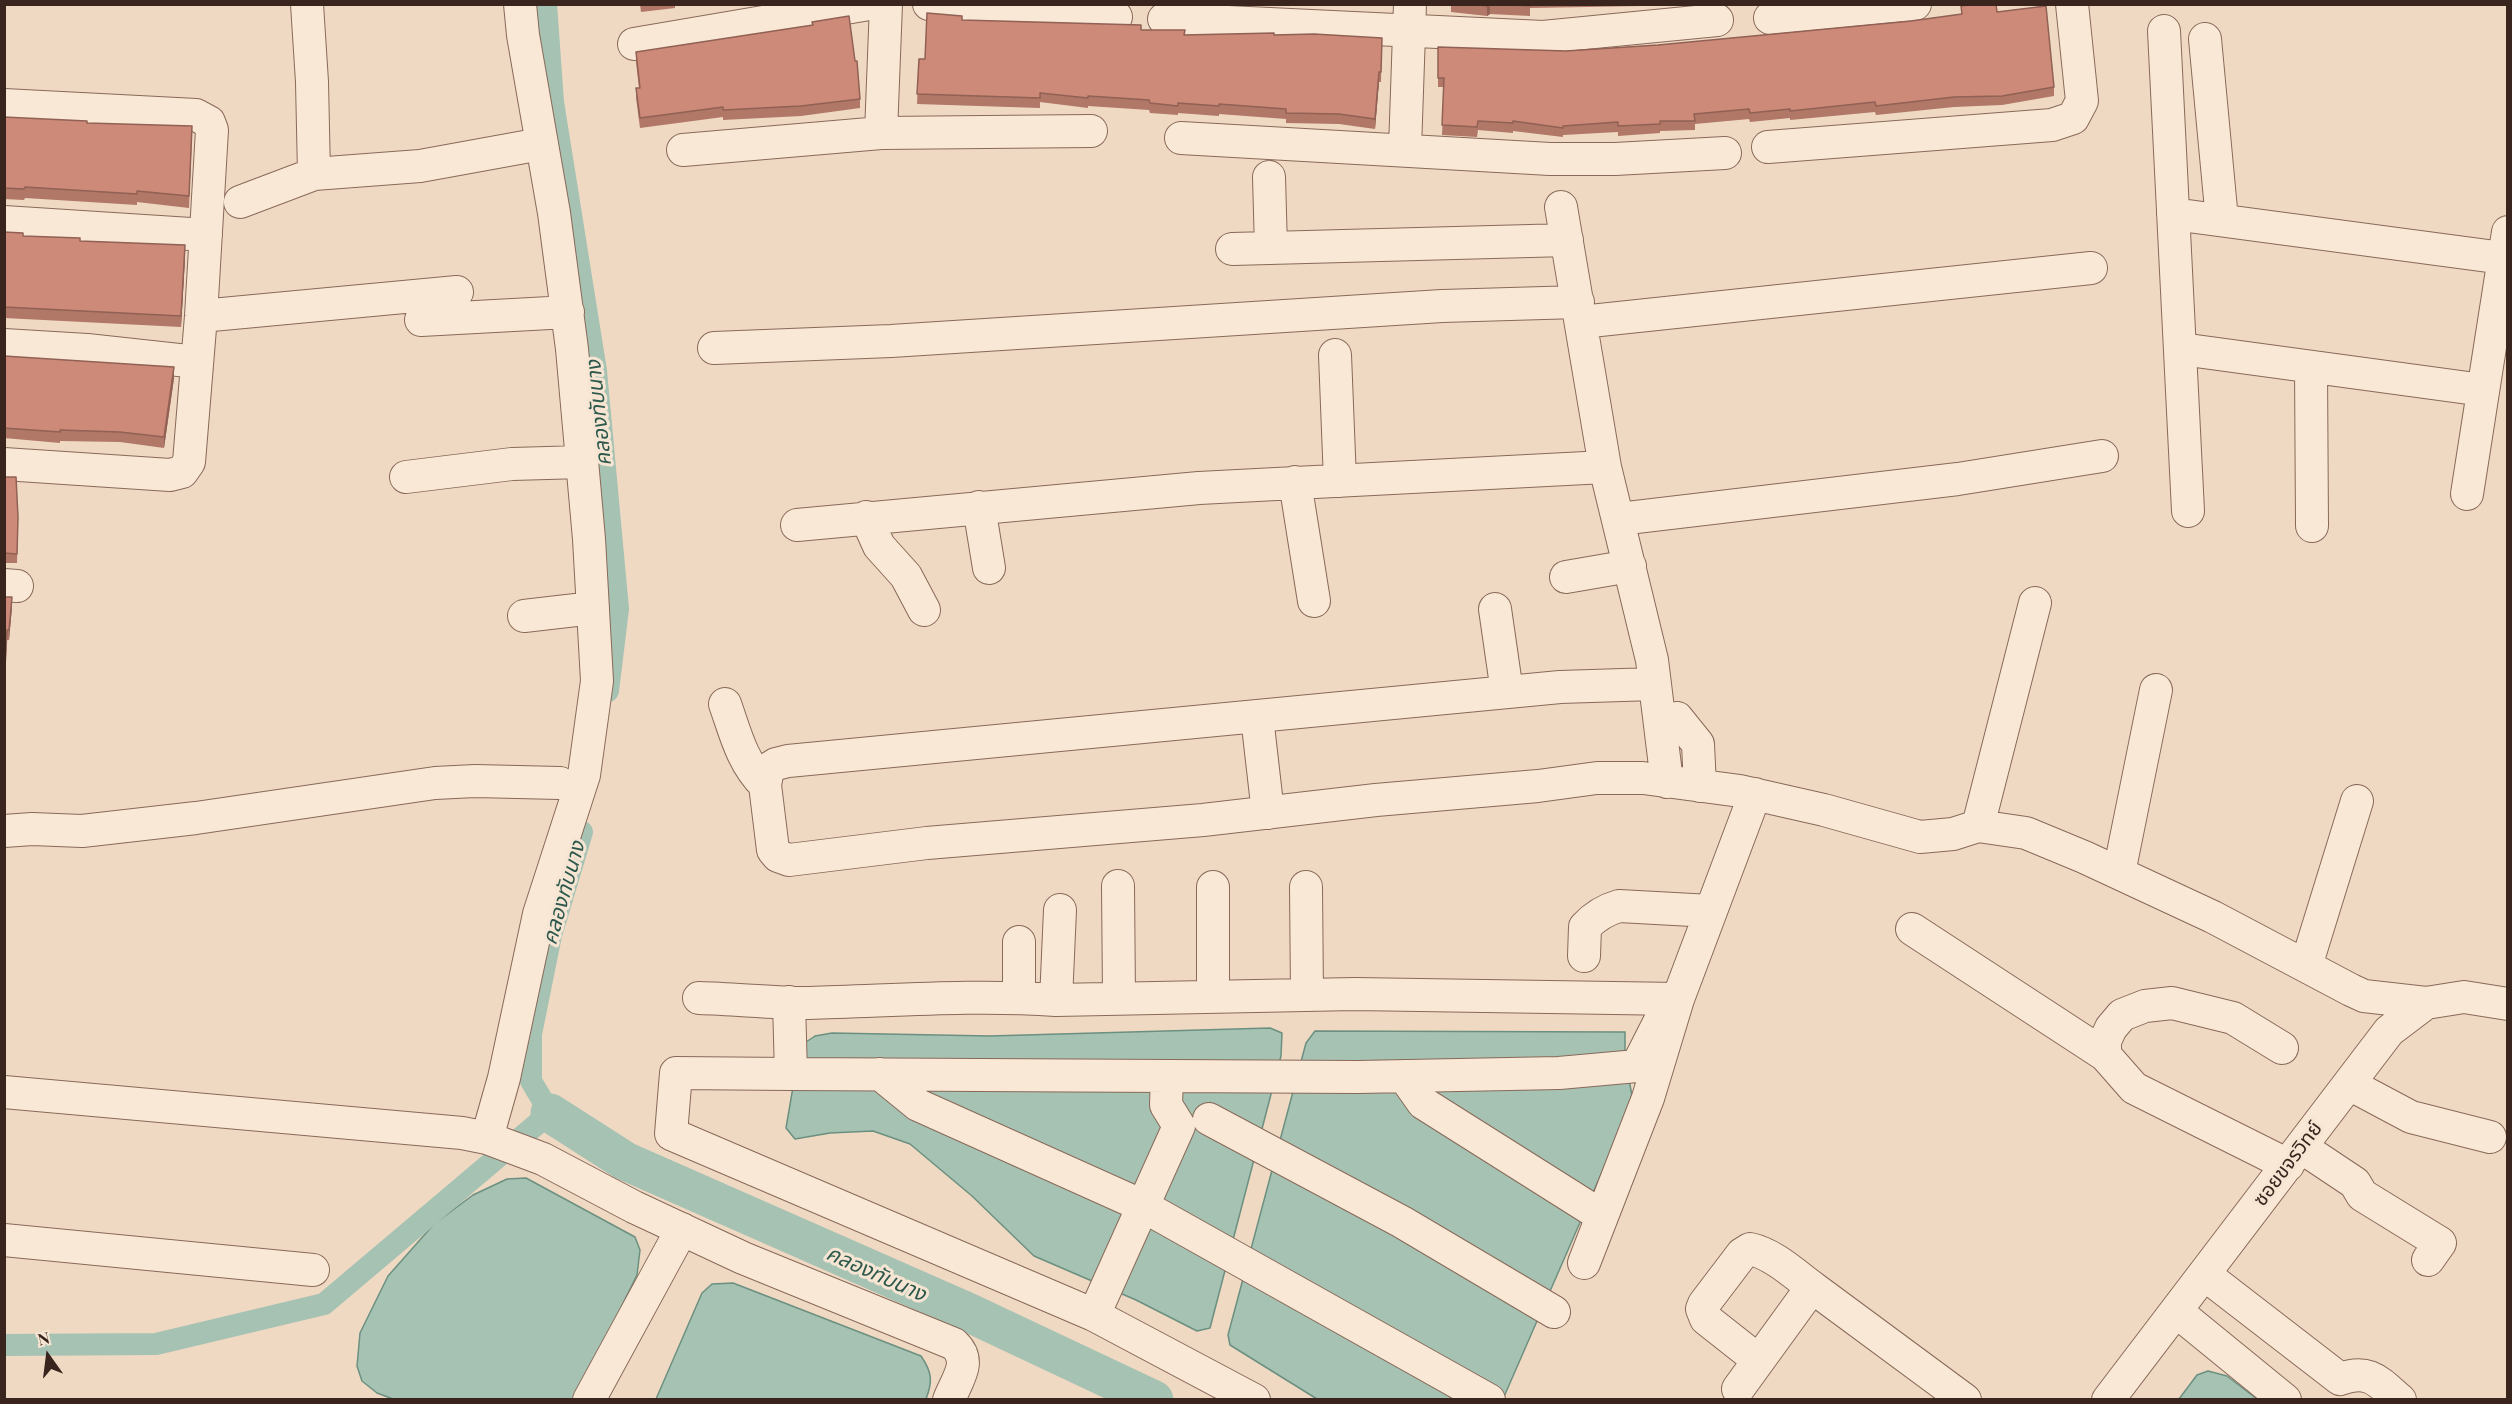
<!DOCTYPE html>
<meta charset="utf-8">
<style>
body{margin:0}
#map{position:relative;width:2512px;height:1404px;overflow:hidden;background:#efd9c3;font-family:"Playfair Display",serif}
canvas{display:block}
.frame{position:absolute;inset:0;border:6px solid #39251e;pointer-events:none}
.north{position:absolute;left:18px;top:1326px;width:60px;height:60px;-webkit-text-stroke:4px #f6e5d3;paint-order:stroke;rotate:346deg;font-size:16px;font-weight:700;line-height:24px;text-align:center;color:#39251e}
.north::after{content:'';display:block;margin:auto;width:21px;height:27px;background:#39251e;clip-path:polygon(50% 0,100% 100%,50% 72%,0 100%)}
</style>
<div id="map">
<canvas width="2512" height="1404"></canvas>
<div class="frame"></div>
<div class="north">N</div>
</div>
<script>
const context = document.querySelector('canvas').getContext('2d');
context.lineJoin = 'round';
function fillPath(path, color) {
  context.fillStyle = color;
  context.fill(path, 'evenodd');
}
function stroke(path, color, width, dash) {
  context.strokeStyle = color;
  context.lineWidth = width;
  context.lineCap = dash ? 'butt' : 'round';
  context.setLineDash(dash || []);
  context.stroke(path);
}
function drawText(font, color, halo, rows, align = 'center') {
  context.font = font + ' "Playfair Display","Noto Sans Thai",serif';
  context.lineWidth = 6;
  context.setLineDash([]);
  context.textBaseline = 'middle';
  context.strokeStyle = halo;
  context.fillStyle = color;
  for (const [text, x, y, turn = 0] of rows) {
    context.save();
    context.translate(x, y);
    context.rotate((+turn || 0) * Math.PI / 180);
    context.textAlign = isNaN(turn) ? turn : align;
    if (halo) context.strokeText(text, 0, 0);
    context.fillText(text, 0, 0);
    context.restore();
  }
}
const water = new Path2D(`
 M1270,1028L1282,1033L1281,1056L1210,1328L1197,1331L1136,1300L1034,1256L972,1196L910,1144L873,1131L830,1133L795,1139L786,1128L800,1046L815,1036L832,1033L990,1036Z
 M1315,1031L1625,1032V1058L1633,1101L1503,1399H1317L1230,1345L1228,1335L1306,1043Z
 M526,1178L635,1237L640,1250L637,1275L576,1399H393L377,1393L362,1381L357,1366L360,1333L388,1276L434,1224L473,1195L507,1179Z
 M733,1283L921,1356C932,1372 933,1381 926,1399H656L702,1293L712,1284Z
 M2208,1371L2227,1376L2257,1399H2179L2197,1375Z`);
const canal = new Path2D(`
 M546,4L553,102L596,371L618,609L608,691
 M4,1345L156,1344L324,1304L550,1113L531,1081V1034L551,935L582,832`);
const river = new Path2D(`
 M550,1113L625,1161L961,1309L1154,1400`);
const minor = new Path2D(`
 M307,4L312,82L314,174
 M929,4L1116,17
 M1770,18L1915,4
 M1164,19L1543,37L1717,20
 M2164,31L2188,511
 M2205,39L2222,220
 M634,44L869,4
 M4,105L196,115L209,122L212,130L201,316L189,462L182,472L170,475L4,464
 M881,133L886,4
 M1181,138L1550,159H1615L1725,153
 M1768,147L2052,125L2073,118L2082,101L2072,4
 M1405,149L1410,4
 M683,150L881,133L1091,131
 M1269,177L1271,248
 M240,202L314,174L420,166L541,144
 M1561,207L1605,467L1652,660L1667,782
 M2173,214L2503,258
 M4,222L206,235
 M1232,249L1567,240
 M201,316L457,292
 M421,320L568,312
 M1581,322L2091,268
 M4,345L87,350L197,362
 M714,348L891,341L1442,306L1578,302
 M2181,349L2483,390
 M1335,355L1340,481
 M2311,367L2312,526
 M406,477L512,464L582,462
 M1295,482L1314,601
 M2467,494L2508,232
 M979,507L989,568
 M866,517L879,546L906,576L924,610
 M1619,519L1958,479L2102,456
 M797,525L1199,488L1605,467
 M1566,577L1630,566
 M4,585L17,586
 M1495,609L1507,692
 M524,616L593,608
 M1654,684L1560,687L788,761L776,764L768,769L765,785L773,850L778,856L789,860L927,843L1203,820L1376,800L1538,786L1597,778H1643L1740,791L1824,810L1920,837L1953,834L1978,826L2026,833L2084,857L2213,917L2351,990L2364,996L2426,1003
 M725,704C735,732 742,763 765,785
 M1257,717L1268,813
 M1677,718L1698,744L1700,786
 M1978,826L2035,603
 M4,831L32,829L82,831L196,818L435,783L475,781L560,783
 M2119,873L2156,690
 M1118,886L1119,997
 M1306,887L1307,995
 M1912,929L2105,1055L2134,1088L2288,1165
 M1019,942V997
 M1584,956L1585,927C1595,916 1605,910 1619,906L1711,911
 M2306,966L2357,801
 M1213,996V887
 M699,998C736,999 773,1003 809,1003C891,1001 973,994 1056,1000L1355,994L1678,999
 M1056,1000L1060,910
 M789,1002L791,1074L1358,1077L1559,1073L1637,1066L1671,999
 M2105,1055V1041L2111,1028L2122,1015L2145,1006L2172,1003L2233,1018L2282,1048
 M791,1074L676,1073L671,1134L1094,1315L1254,1400
 M880,1074L918,1105L1143,1206L1489,1400
 M1404,1076L1423,1103L1602,1216
 M2349,1084L2411,1117L2490,1137
 M4,1092L462,1133L487,1138L543,1159L634,1207L743,1258L954,1344C973,1362 957,1379 949,1400
 M1209,1119L1402,1222L1554,1312
 M487,1138L504,1078L539,914L584,775L597,681L589,539L572,349L554,213L523,35L520,4
 M2301,1147L2355,1183L2362,1195L2440,1243L2428,1260
 M4,1240L313,1270
 M1584,1263L1648,1098L1678,999L1755,794
 M2204,1274L2340,1379C2369,1368 2379,1382 2400,1400
 M2176,1311L2285,1400
 M1094,1315L1179,1126L1166,1105L1167,1076
 M1758,1360L1706,1319L1702,1309L1704,1304L1742,1254L1750,1249C1773,1254 1793,1273 1812,1287
 M1738,1389L1812,1287L1965,1400
 M589,1400L682,1229
 M2108,1400L2389,1031L2426,1003L2464,997L2508,1004`);
const wall = new Path2D(`
 M640,4H675V8L641,12Z
 M1451,4H1643V6L1530,8V16L1490,14L1487,16L1451,12Z
 M1961,6L1997,12L2054,87V96L2002,105L1954,107L1876,115L1875,112L1790,120V118L1750,122L1749,119L1695,124V130L1660,131V133L1618,136V132L1563,135V137L1513,131V133L1478,130L1477,137L1442,135L1444,87H1438V47L1566,51L1658,45L1911,21L1961,14Z
 M962,20L1141,30L1185,35L1382,38L1381,82H1379L1375,129L1339,124L1286,123V119L1219,114V116L1178,113V115L1150,113L1149,110L1088,106V108L1040,102V108L917,104L919,59H925Z
 M636,52L860,99V108L801,116L723,120V117L640,128L636,98V88H639L636,62Z
 M4,117L87,123L192,137L189,208L137,202V205L25,198L24,200L4,199Z
 M4,232L23,236L80,241L185,257L181,327L4,318Z
 M4,356L174,378L164,448L120,442L60,441V443L4,438Z
 M4,477L18,526L17,563H4Z
 M4,597L12,607L9,640H7L5,677Z`);
const shadedWall = new Path2D(`
 M1490,4V14L1487,16V6Z
 M1379,72V82L1375,129V119Z
 M185,245V257L181,327V316Z
 M174,367V378L164,448V437Z
 M12,597V607L9,640V630Z`);
const building = new Path2D(`
 M1472,4H1490L1487,6Z
 M1493,4H1530V6Z
 M1976,4H1996L1997,12L2046,6L2054,87L2002,96L1954,97L1876,106L1875,102L1790,111V109L1750,113L1749,109L1694,114L1695,121H1660V124L1618,126V122L1563,126V128L1513,121V123L1478,121L1477,127L1442,125L1444,78H1438V47L1566,51L1658,45L1911,21L1962,14L1961,6Z
 M927,13L962,16V20L1141,25V30H1185L1184,35L1274,33V35L1314,34L1382,38L1381,72H1379L1375,119L1339,114L1286,113V109L1219,104V106L1178,103V106L1150,103L1149,100L1088,96V98L1040,93V98L917,94L919,59H925Z
 M849,16L855,61H857L860,99L801,106L723,110V107L640,118L636,88H640L636,52L813,25L812,22Z
 M4,117L87,121V123L192,126L189,196L137,191V194L25,187L24,189L4,188Z
 M4,232L23,233V236L80,238V241L185,245L181,316L4,307Z
 M4,356L174,367L164,437L120,432L60,430V432L4,428Z
 M4,477H16L18,517L17,554L4,553Z
 M4,597H12L9,630H7L5,667Z`);
const streetNames = [
 ["ซอยขจรวิทย์",2288,1164,-53]
];
const waterNames = [
 ["คลองทับนาง",599,413,-96],
 ["คลองทับนาง",564,893,-74],
 ["คลองทับนาง",876,1274,24]
];
fillPath(water, '#a5c2b3');
stroke(water, '#6c9080', 1.5);
stroke(canal, '#a5c2b3', 22);
stroke(river, '#a5c2b3', 39);
stroke(minor, '#896959', 34);
stroke(minor, '#f9e8d6', 32);
fillPath(wall, '#b17767');
fillPath(shadedWall, '#906154');
fillPath(building, '#ce8a78');
stroke(building, '#906154', 1.5);
drawText('20px', '#39251e', '#f6e5d3', streetNames);
drawText('italic 21px', '#2d594d', '#f6e5d3', waterNames);
</script>
